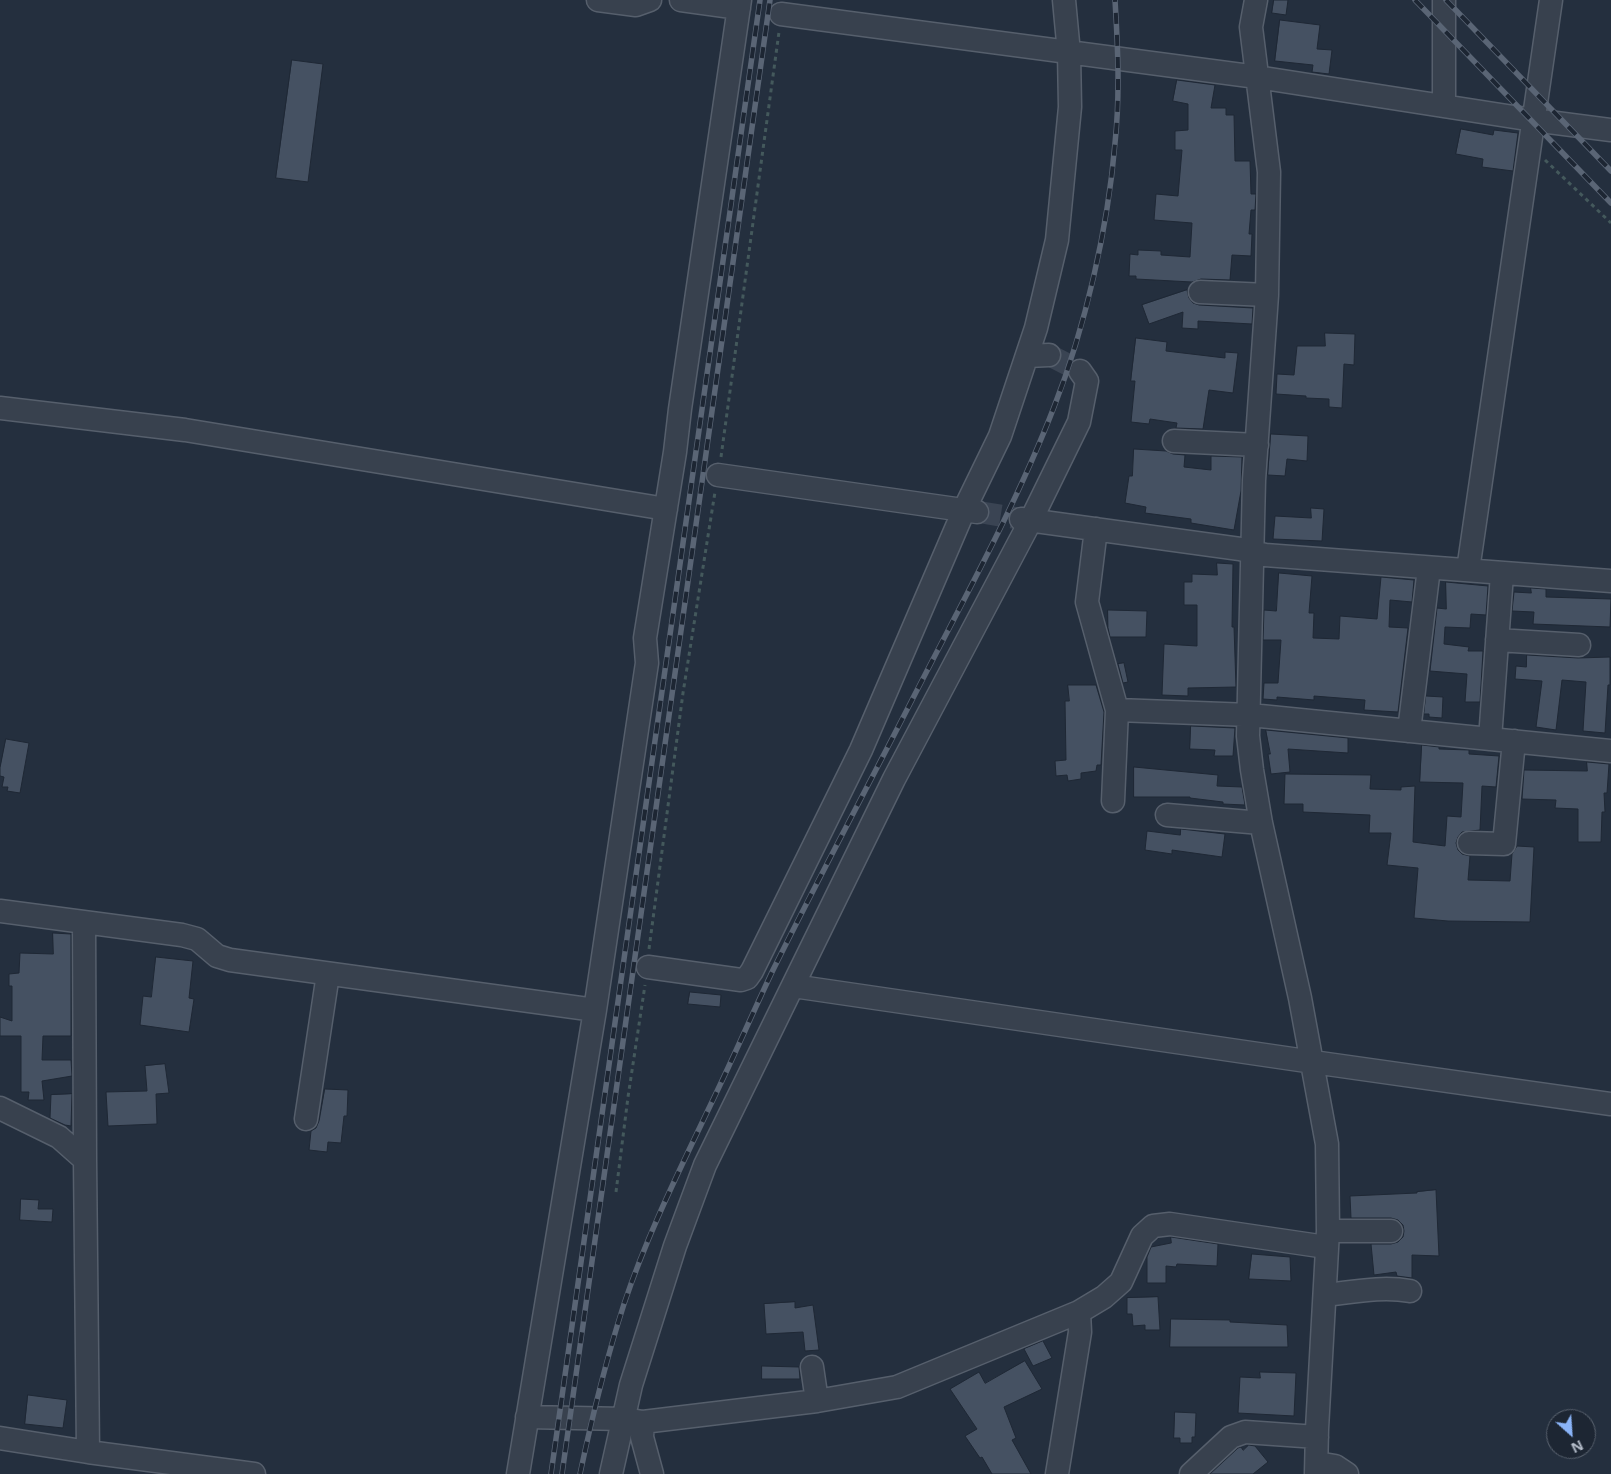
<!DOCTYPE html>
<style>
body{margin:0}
#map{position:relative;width:1611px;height:1474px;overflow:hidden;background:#242f3e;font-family:"Noto Sans",sans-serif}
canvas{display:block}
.north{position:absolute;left:1546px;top:1409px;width:50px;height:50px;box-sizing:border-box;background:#1d2633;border:1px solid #59626f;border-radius:50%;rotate:154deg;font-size:14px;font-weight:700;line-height:20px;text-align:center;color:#b4bcc9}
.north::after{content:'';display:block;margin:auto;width:18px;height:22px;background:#8ab4f8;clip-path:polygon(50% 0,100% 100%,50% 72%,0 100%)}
</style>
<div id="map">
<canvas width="1611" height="1474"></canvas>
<div class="north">N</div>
</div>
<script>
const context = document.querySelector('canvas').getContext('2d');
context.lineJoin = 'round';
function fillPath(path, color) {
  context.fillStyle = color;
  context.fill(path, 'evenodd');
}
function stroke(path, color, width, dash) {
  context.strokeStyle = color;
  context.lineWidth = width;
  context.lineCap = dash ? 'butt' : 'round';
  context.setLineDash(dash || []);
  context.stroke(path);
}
const building = new Path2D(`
 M1274,0H1288L1286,15L1272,13Z
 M1280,20L1320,25L1317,49L1332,50L1329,74L1312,72L1313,65L1275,61Z
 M292,60L323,64L308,182L276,178Z
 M1177,80L1215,85L1211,108H1226V115H1234L1235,161H1250L1251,194H1256L1255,210H1251L1249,234H1252L1251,256L1232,255L1230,280L1201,279L1192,282L1136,279V276H1129L1130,254L1138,255V250L1161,251V255L1190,257L1192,223L1154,220L1156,194L1178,196L1182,150H1175V131L1188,130V104L1173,101Z
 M1461,129L1493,135L1494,130L1518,133L1513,171L1482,167L1483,159L1456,154Z
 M1187,290L1189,298L1193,303L1199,305L1253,308L1252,324L1198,321V329L1182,328L1183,312L1149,324L1142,305Z
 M1325,333L1355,334L1354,365L1344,364L1342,408L1329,407V399L1306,398V396L1276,394L1277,374L1294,375L1297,346H1325Z
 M1136,338L1167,342L1166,351L1225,358V352L1238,353L1233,393L1209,390L1203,429L1176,428L1177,423L1150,419L1149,424L1131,422L1135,381H1131Z
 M1271,434L1308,436L1307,461L1287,459L1285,476L1268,475Z
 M1134,449L1166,451L1173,454L1185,455L1184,467L1211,470V456L1242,457L1241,491L1234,530L1191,523V519L1145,513L1146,507L1125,503L1129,476H1132Z
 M1311,508L1324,509L1322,541L1273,539L1275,516L1311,518Z
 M1217,563L1233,564L1232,627H1234L1236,687L1188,688V696L1162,695L1164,644L1197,646V605H1184V582H1192V574L1217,575Z
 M1279,573L1312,576L1309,613H1314L1313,638L1339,639L1340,616L1377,619L1381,577L1414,580L1412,602L1390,600L1389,627L1408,628L1398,712L1364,710L1365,700L1314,696V700L1277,697V700L1263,699L1264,683H1278L1281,640H1263L1264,610L1276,611Z
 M1446,582L1488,586L1486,615L1471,614L1470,628L1445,627L1444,644L1469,647L1468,651H1483L1480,702H1465L1467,674L1430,671L1437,608L1446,609Z
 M1531,588L1546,589V597L1611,599L1610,627L1533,624L1534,612L1512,611L1514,592L1531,593Z
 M1108,610L1147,611L1146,637H1110L1108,628Z
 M1527,655L1578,658L1610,657V685H1608L1605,733L1583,731L1586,682L1562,680L1556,730L1536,727L1542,681L1515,679L1516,666L1526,667Z
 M1124,663L1128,682L1123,683L1118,664Z
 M1068,685H1096L1104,712L1101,765H1097L1096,771L1081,773V779L1068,781L1067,775L1056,776L1055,761L1066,760L1065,701H1069Z
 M1426,696L1443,697L1442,718L1429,717V714H1424Z
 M1191,726L1235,728L1233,756H1214L1215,750L1190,749Z
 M1266,730L1348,738V753L1288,749L1290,772L1271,774L1268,754H1270Z
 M6,739L29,743L20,793L7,791L8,787H2L4,777L0,776V768Z
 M1422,745L1439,747V749L1469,750V754L1499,756L1496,787L1482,786L1480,830L1462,832L1458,837L1456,843L1458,850L1462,854L1470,856L1468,880L1510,881L1512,854L1517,846L1534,847L1530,922L1448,921L1414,918L1418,868L1387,865L1391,833H1369L1370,815L1303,812V804H1284L1285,774L1371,775L1370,789L1401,790V787L1415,786L1413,842L1445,846L1447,816L1461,817L1463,783L1420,782Z
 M1587,762L1609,764L1607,793H1604L1605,812H1602L1601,842H1578V809L1555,808L1556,800L1522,799L1524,770L1587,771Z
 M1134,767L1218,775L1217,786L1242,787L1245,805L1223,804V802L1190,798V797H1134Z
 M1181,829L1225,834L1222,857L1172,850V854L1145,850L1147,831L1180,835Z
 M53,933L71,934V1036H43L42,1060H71L72,1076L42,1081L44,1100H28L29,1092H21V1036H0V1017L12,1021V986H9V974L19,973L20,953L53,954Z
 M156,957L193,961L189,998L194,999L189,1032L140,1025L143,996L151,997Z
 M690,992L721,995L720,1007L688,1004Z
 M165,1064L169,1093L156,1094L157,1124L108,1126L106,1092L147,1091L145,1066Z
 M325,1089L348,1090L347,1116H344L341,1143L328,1142L327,1152L309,1150L311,1131L316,1128L319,1121Z
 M72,1094L71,1126L65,1125L50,1118L51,1095Z
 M1436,1190L1439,1256L1412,1255V1278L1397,1276L1396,1272L1374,1275L1371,1244H1391L1398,1242L1403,1237L1404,1231L1403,1225L1398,1220L1391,1218H1351L1350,1196L1417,1193V1192Z
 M21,1199L39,1200L38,1209H53L52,1222L20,1220Z
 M1171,1237L1218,1244L1217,1266L1177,1264L1176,1267L1166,1266V1283H1147V1257L1151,1247L1171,1243Z
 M1252,1254L1290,1257L1291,1281L1249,1279Z
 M1158,1297L1160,1330H1145V1325L1133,1326L1132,1314H1127V1298Z
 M795,1302V1308L813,1305L819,1350L805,1351L803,1332L766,1334L764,1304Z
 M1171,1319L1230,1320V1322L1287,1325L1288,1347H1170Z
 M1043,1341L1052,1358L1033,1366L1024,1349Z
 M1025,1361L1042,1389L1004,1407L1016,1438L1012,1440L1031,1474H992L982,1457L980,1458L965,1436L977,1429L950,1389L979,1372L985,1383Z
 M762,1366L799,1367L800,1379H762Z
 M1260,1372L1296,1373L1294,1416L1238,1413L1240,1377L1260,1378Z
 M28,1395L67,1400L63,1428L25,1424Z
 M1175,1412L1196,1413L1195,1437H1192V1443H1180V1438H1174Z
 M1249,1445L1255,1446L1268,1462L1253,1474H1210L1238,1448L1241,1447L1243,1450Z`);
const minorTunnel = new Path2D(`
 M1049,355L1080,371
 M979,512L1021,519`);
const path = new Path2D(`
 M1545,160L1611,223
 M721,457L779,32
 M649,949L683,693L715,492
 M616,1192L628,1097L645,985`);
const minor = new Path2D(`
 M598,0L636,5L650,0
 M681,0L739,8
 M1256,0L1251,27L1269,172L1267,295L1254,480L1248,736L1252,770L1261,823L1300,998L1327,1144L1328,1231L1317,1429L1316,1474
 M1444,0V106
 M781,14L1257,77L1533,120L1611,130
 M1200,292L1267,295
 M1027,356L1049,355
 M0,408L185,430L666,509
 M1174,441L1257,445
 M718,475L977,512
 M1021,519L1240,549L1265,555L1611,581
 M1096,529L1087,602L1117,710L1113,801
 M1468,570L1551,0
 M1497,640L1579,645
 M1117,710L1250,715L1611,751
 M1409,731L1429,568
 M1490,739L1502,574
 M1167,815L1261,823
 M1469,843L1504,844L1514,741
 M0,911L182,935L197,939L217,956L230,960L595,1010
 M84,922L85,1160
 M648,967L741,980L747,978L752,971L861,750L964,510L1000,436L1036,328L1057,240L1070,107L1069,53L1064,0
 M793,986L1313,1062L1611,1104
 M0,1108L59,1137L85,1160L88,1452
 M306,1119L328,974
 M1328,1231H1391
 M1325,1295C1353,1292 1382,1286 1410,1291
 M812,1367L817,1401
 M527,1417L624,1419L643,1422L817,1401L897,1387L1079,1312L1104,1297L1121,1282L1142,1236L1153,1226L1170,1224L1326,1247
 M643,1422L642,1437L652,1474
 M0,1438L88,1452L254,1474
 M1317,1463L1335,1466L1347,1474
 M518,1474L595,1010L647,663L645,638L675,452L680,409L740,0
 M611,1474L631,1385L675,1246L705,1165L894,779L1031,520L1079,422L1087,381L1080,371
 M1057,1474L1080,1332L1079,1312
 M1191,1474L1231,1437L1245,1432L1317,1437`);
const rail = new Path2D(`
 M1415,0L1611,203
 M1446,0L1611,171
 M551,1474L760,0
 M562,1474L770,0
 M580,1474C592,1417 606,1360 624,1304C649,1229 686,1157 720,1085C738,1047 755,1008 773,970C818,879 866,790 912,700C961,604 1015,508 1054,407C1085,328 1108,228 1115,143C1120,96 1118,48 1115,0`);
fillPath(building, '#455162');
stroke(building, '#1f2835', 1);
stroke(minorTunnel, '#3a4453', 22, [22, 11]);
stroke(minor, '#565f6c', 25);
stroke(path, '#44595c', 3, [4, 4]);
stroke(minor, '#38414e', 22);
stroke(rail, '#5a6575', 5.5);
stroke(rail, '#1d2633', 4, [11]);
</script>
